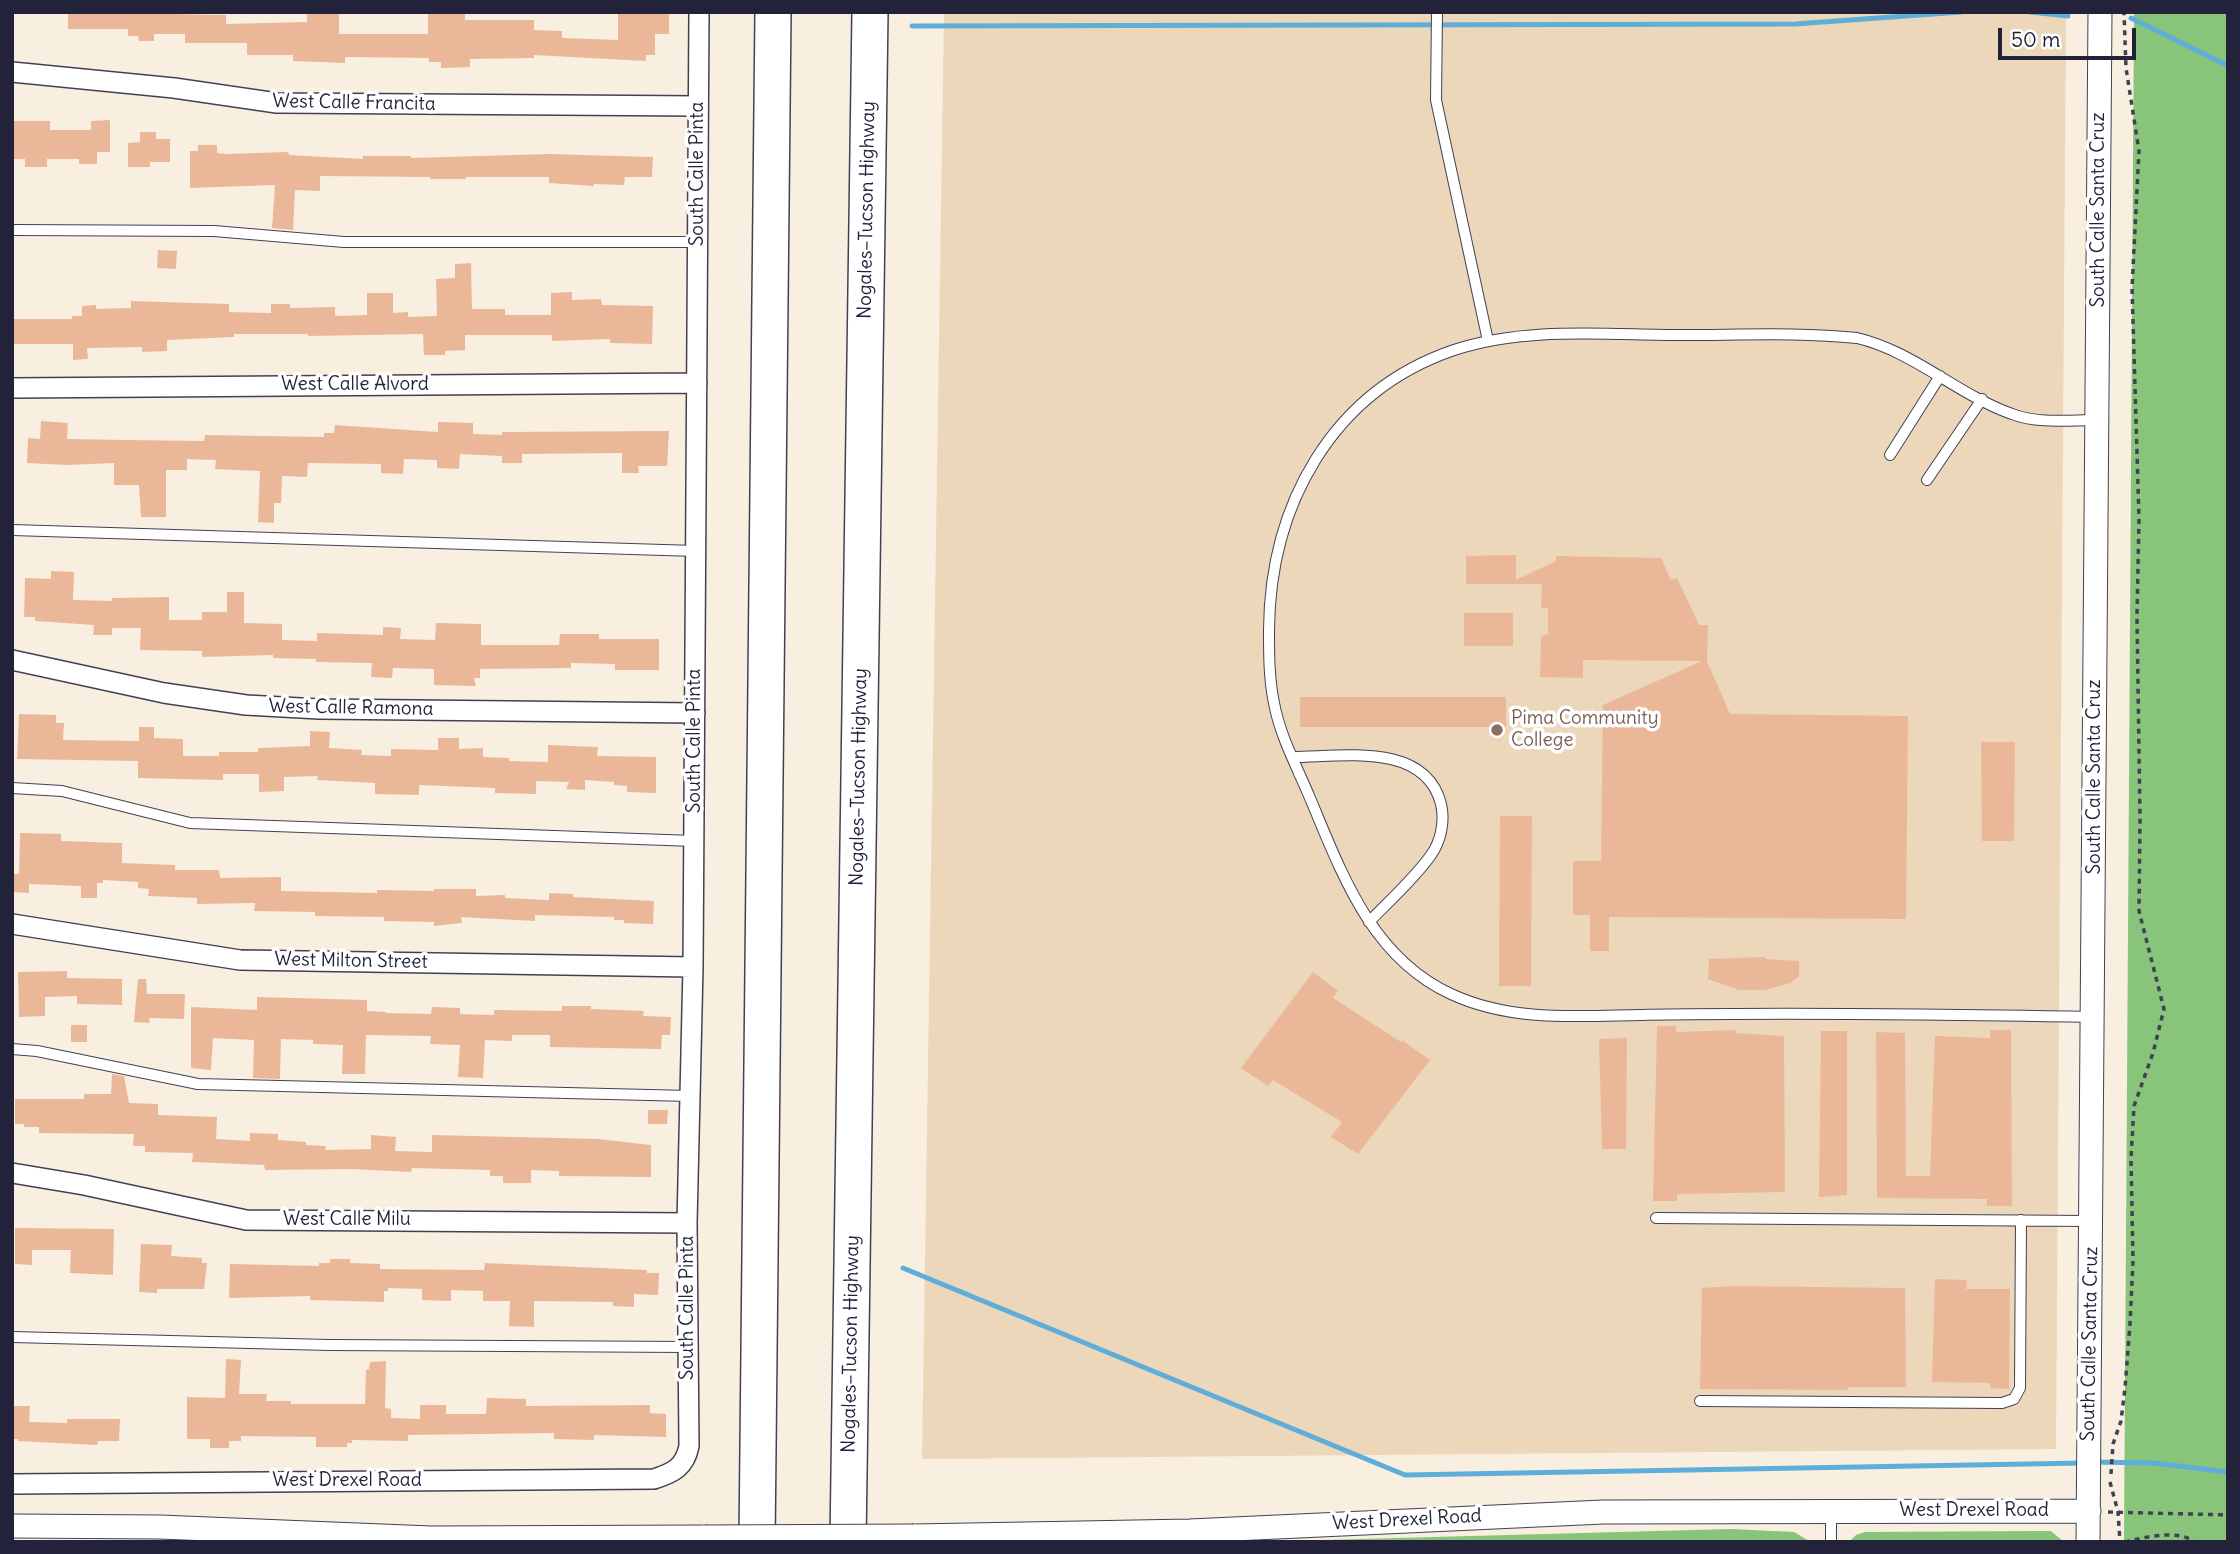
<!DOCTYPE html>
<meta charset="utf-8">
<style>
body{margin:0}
#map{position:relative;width:2240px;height:1554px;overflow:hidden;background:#f8efe0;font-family:Delius,sans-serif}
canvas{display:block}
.frame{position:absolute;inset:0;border:14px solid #22223b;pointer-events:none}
.scale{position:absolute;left:1998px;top:28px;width:138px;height:32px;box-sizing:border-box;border:4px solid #22223b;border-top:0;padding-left:9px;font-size:21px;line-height:24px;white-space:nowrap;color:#22223b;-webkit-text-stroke:5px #fff;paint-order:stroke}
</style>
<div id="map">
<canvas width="2240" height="1554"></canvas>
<div class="frame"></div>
<div class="scale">50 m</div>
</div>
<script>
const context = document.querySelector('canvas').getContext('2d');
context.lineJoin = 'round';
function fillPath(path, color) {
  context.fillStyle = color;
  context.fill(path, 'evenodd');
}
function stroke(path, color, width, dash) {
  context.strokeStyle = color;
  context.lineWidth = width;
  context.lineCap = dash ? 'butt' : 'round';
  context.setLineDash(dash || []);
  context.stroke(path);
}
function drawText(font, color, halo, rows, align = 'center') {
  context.font = font + ' Delius,sans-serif';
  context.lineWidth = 7;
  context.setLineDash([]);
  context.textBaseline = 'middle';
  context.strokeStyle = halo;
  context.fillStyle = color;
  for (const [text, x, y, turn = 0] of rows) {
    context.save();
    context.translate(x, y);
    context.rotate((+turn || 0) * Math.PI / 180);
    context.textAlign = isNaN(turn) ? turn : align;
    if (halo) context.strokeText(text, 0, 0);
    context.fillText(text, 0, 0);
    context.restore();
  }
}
const built = new Path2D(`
 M944,12H2066L2056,1449L922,1459Z`);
const green = new Path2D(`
 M2134,12H2228V1542H2124Z
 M1731,1529L1794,1532L1811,1542H1248Z
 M2039,1531H2051L2064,1542H1849L1856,1535L1865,1532Z`);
const stream = new Path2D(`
 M2030,12L2068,16
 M2131,18L2228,66
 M912,26L1795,24L1961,12
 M903,1268L1405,1475L2083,1463
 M2093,1462L2153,1463L2228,1472`);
const building = new Path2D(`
 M68,12L226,15V24L307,22V12L339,13V34H428V14L465,13V20H534V30L562,31V38L618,40V12H669V34H655V55H646V61L534,55V58L470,59V67L441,68V62H429V58L345,57V63L293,61V55H247V43H185V34H154V41H139L138,36H128V29H68Z
 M110,120V152H97V164H79V159H47V167H25V159H14L12,121H50V130H91V121Z
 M140,132H156V139H170V162H150V167H128V143L140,142Z
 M198,145H217V153L228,154L288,152L289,155L363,159V156H411V158L549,154L653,157L652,177H625L624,185L594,184V186L549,183V177H466V179H430V177L320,176V191L295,190L293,230L272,228L275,185L190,188V151H198Z
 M158,250L177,251L176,269L157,268Z
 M471,263L472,309H505V315H551V293L572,292V300L601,299L602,305L653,306L652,344L610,343V339L552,341V335H465V350L445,351V355H424L423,334L308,336V334H234V337L167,340V351L142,352V347L87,348L88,359L73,360V344H12V319H72V316H82V306L96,305V309L131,308V301L229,304V312L271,313V304H290V308L335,307V316L367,315V293H393V313L408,312V317L437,316L436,279L455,278V264Z
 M41,421L68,423L67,439L127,440L204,441L205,435L324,437V433H334L335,425L438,432V422L473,423V434L502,435V432L669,431L667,466H638L639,473H622V453L522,454V463H502V456L460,454L459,469L437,468V460L404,459L403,474L381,473V464L308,463L307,477L282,476L281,503H274V523L258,522L260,471L215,469L216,460L187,459V470H166V517H141L139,485H114V463L66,465L27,463L28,438L40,439Z
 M1516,555V580L1556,561V556L1661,558L1671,580L1677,578L1699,625H1708L1707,661L1730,714L1908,716L1906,919L1609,917V951H1590V915H1573V861H1601L1603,705L1702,661L1583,660V678L1540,677L1541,637L1548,634V608H1541L1542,584H1466V556Z
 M51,571L74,572L73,600L112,601V598L169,597V620H202V612H227V592H244V623L282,624V640L317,641V633L383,635V627L401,628L400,639L435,640L436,623L481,624V645H559L560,634H599V639H659V670H615V664L571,663V668L480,669V678H474L476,686L434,685V669L393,668L392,678L371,677L372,663L316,662V659L273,658V655L202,657V651L140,650L141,628H112V635H93L94,625L35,621V617H24L25,578L51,579Z
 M1464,613H1513V646H1464Z
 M1300,697H1506V727H1300Z
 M19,714L56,715V723H64L63,740L139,741V727H154V738L183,739V756H219V752H258V748L310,746V731L330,732L329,748L362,750L361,755L391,756V749L438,750V738H459V749L483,748V757L509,758V761L548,762V745L598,747L597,756L656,757V793L627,792V786L614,785V782L585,780V790L566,789L569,782L536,781V794L495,793V788L419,785V795L375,794V783L317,780L318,776L284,777V791L259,792V774H223V780L138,778V761L17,759Z
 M1981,742H2015L2014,841H1982Z
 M1500,816H1532L1531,986H1499Z
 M20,833L61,834V841L122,843V863L175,865V870H219L220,878L281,877V891L377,893V890L434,891V889H476V896L505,895V898L549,900V893L573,894V897L654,901L653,924L624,923V920H614V917L535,915V921L461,917L462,923L434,926V922L384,921V917L315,916V912L254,911L255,903L197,904V898L148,896L149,889L138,888V882L103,880V883H97V898H81V886L29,884V893L13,892L14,874H19Z
 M1765,957V959L1799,961V976L1790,983L1765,990H1739L1708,979L1709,959Z
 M67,971V978L122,979V1005L77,1004V996L45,997V1016L19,1017L18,972Z
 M1313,972L1338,991L1333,998L1401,1042L1402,1040L1430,1060L1358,1154L1331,1137L1342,1122L1273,1080L1268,1086L1241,1068Z
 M138,979H146L147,994H185L184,1019L149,1018L150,1023L134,1022Z
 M257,997L367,1000V1011L386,1012V1013L431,1014L432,1007L460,1008V1014L494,1015V1010L562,1011V1006H591V1009L644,1011L643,1016L671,1017L670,1035H662L661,1049L550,1047V1035H512V1041L485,1040L483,1078L458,1077L460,1045L430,1044L431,1036L366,1035L365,1074H342L343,1045L313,1044V1040L281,1039L280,1079L253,1078L254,1040L213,1038L211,1070L191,1068V1007L257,1010Z
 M71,1025H87V1042H71Z
 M1657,1026H1676V1032L1736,1030V1033L1784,1036L1785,1192L1677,1194V1201H1653Z
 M1990,1030H2011L2012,1206H1987V1199L1877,1198L1876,1032L1905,1033L1906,1176H1930L1935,1036L1990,1038Z
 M1821,1031H1847V1195L1819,1197Z
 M1627,1038L1626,1149H1602L1599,1039Z
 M112,1074L124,1076L129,1103L158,1104V1115L217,1117L216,1139L250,1141V1133L278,1134V1140L306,1142V1145L326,1146L325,1150L371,1149V1135L396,1137L395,1151L432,1152V1135L599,1139L651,1145V1177L559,1176V1171L531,1170V1183H503V1176H490V1170L412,1168L411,1172L352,1169L265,1170L264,1165L192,1162L193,1153L145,1152V1146H133L134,1134L39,1133V1127H24V1124H15V1099H84V1094H111Z
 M648,1110H668L667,1124H648Z
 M15,1228L114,1229L113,1275L70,1273L71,1250H32V1265L15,1264Z
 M141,1244L172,1245L171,1256L202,1258V1263H207L204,1289H157V1293L139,1292Z
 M330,1259H350V1263L380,1264V1269L484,1270L485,1263L647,1270V1273H659L658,1295L634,1294V1307L613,1306V1302L534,1301V1327L509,1326L510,1301H483V1291L451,1290V1301L422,1300V1289L388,1288V1291H384V1302L310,1300V1296L229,1298L230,1264L319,1266V1263H330Z
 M1935,1279L1967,1280L1966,1289H2010L2009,1389L1990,1388V1383L1932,1382Z
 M1732,1286L1905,1288L1906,1387H1848V1390L1700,1389L1702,1288Z
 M226,1359L241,1360L239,1394H267L266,1401H291V1404H365L366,1370L369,1369L370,1362L386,1361L385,1408L391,1409V1418L420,1419V1405H446V1414H486L487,1398L526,1399V1406L650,1405V1413L666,1414V1437L594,1435V1440L554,1439V1433L408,1435V1441L352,1440V1443H347V1447H316V1437L241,1436V1441H229V1448H210V1439H187V1397L225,1398Z
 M12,1406H30L29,1422L67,1423V1419H120L119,1441H98L97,1445L18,1441V1439H12Z`);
const path = new Path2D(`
 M2111,1474L2113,1444L2121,1421L2125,1388L2130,1324L2133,1261L2131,1158L2134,1106L2153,1053L2164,1009L2139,911L2140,819L2137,616L2139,519L2132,288L2139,151L2126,68L2124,12
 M2110,1482L2118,1512L2120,1542
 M2108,1512L2228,1515
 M2125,1542C2146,1537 2177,1529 2195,1542`);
const service = new Path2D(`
 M1437,12L1436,100L1488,341
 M12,230L214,231L344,242H697
 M1890,455L1940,376
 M1927,480L1982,399
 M12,530L696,551
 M1292,757C1341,757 1425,741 1441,804C1445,821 1441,841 1431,855C1415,878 1389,901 1369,922
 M12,788L62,791L190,823L694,841
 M2093,1017C1973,1015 1853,1013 1733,1014C1703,1014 1672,1014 1641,1015C1577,1016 1511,1022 1451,994C1371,957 1342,874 1310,798C1297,767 1280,736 1274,703C1269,679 1269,655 1269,630C1270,506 1331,392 1454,350C1527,326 1607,335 1682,335C1740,335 1800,332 1857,338C1913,351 1958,395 2012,414C2038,424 2069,420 2097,420
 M12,1049L37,1051L198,1084L690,1096
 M1656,1218L2090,1221
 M12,1337L329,1345L690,1347
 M1700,1401L2002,1403L2014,1399L2020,1388L2021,1220
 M1831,1542V1511`);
const minor = new Path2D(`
 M12,72L174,88L277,103L698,106
 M12,388L697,383
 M12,660L164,693L246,705L319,709L695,713
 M12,924L240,960L693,967
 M12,1173L84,1185L246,1220L687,1223
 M12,1484L654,1479C673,1473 685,1467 689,1446L687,1223L693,967L699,12`);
const tertiary = new Path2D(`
 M12,1526L160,1527L431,1538L705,1537
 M914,1536L1190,1531L1603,1512L2089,1511
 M2088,1542L2100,12`);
const motorway = new Path2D(`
 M757,1542L773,12
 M848,1542L870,12`);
const tertiaryBridge = new Path2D(`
 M705,1537L914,1536`);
const markers = [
 [1497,730,7,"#8d6e63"]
];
const streetNames = [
 ["West Calle Francita",354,103,1],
 ["South Calle Pinta",698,174,-90],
 ["Nogales–Tucson Highway",867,210,-89],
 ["South Calle Santa Cruz",2099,210,-90],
 ["West Calle Alvord",355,385],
 ["West Calle Ramona",351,708,1],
 ["South Calle Pinta",695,741,-90],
 ["Nogales–Tucson Highway",859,777,-89],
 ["South Calle Santa Cruz",2095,777,-90],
 ["West Milton Street",351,961,1],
 ["West Calle Milu",347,1220],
 ["South Calle Pinta",688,1308,-90],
 ["Nogales–Tucson Highway",851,1344,-89],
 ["South Calle Santa Cruz",2090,1344,-89],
 ["West Drexel Road",347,1481],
 ["West Drexel Road",1974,1511],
 ["West Drexel Road",1407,1520,-3]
];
const educationNames = [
 ["Pima Community",1511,719],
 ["College",1511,741]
];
fillPath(built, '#ecd7ba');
fillPath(green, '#88c479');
stroke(stream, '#5fadd9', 5);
fillPath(building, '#eab898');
stroke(service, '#424154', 12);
stroke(minor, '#424154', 22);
stroke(tertiary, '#424154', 25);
stroke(motorway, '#424154', 38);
stroke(path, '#424154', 3.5, [5, 5]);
stroke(service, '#fff', 10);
stroke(minor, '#fff', 19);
stroke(tertiary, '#fff', 23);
stroke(motorway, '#fff', 35);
stroke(tertiaryBridge, '#424154', 25, []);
stroke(tertiaryBridge, '#fff', 23);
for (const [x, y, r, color] of markers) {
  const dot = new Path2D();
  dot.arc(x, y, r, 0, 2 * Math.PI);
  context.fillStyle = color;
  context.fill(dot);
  stroke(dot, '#fff', 2.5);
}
drawText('19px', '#22223b', '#fff', streetNames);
drawText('19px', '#785e54', '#fff', educationNames, 'left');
</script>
